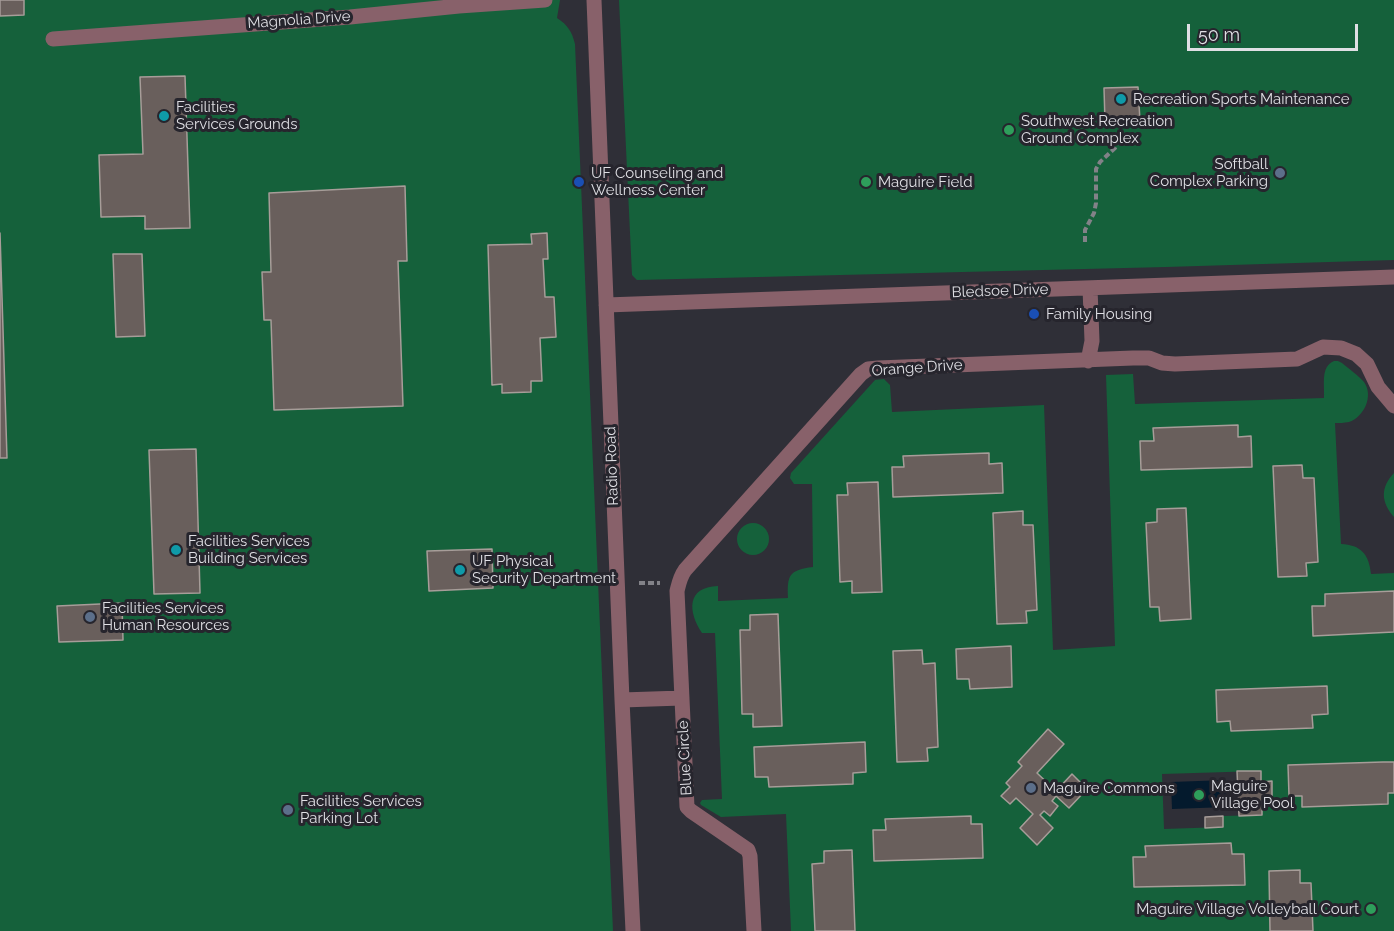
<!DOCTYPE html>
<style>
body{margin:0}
#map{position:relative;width:1394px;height:931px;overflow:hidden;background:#2f2f37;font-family:Raleway,sans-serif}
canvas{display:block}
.scale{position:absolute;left:1187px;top:24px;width:171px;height:27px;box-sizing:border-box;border:3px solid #dfdfe4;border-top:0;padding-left:8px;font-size:18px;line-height:21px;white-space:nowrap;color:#dfdfe4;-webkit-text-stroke:4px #26252d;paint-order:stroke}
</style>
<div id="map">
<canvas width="1394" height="931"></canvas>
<div class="scale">50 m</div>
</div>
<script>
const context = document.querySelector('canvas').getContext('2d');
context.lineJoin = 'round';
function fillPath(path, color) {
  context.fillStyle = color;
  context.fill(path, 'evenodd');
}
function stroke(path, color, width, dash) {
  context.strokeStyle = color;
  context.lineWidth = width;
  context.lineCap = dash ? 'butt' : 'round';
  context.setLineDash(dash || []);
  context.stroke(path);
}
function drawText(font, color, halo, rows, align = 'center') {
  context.font = font + ' Raleway,sans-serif';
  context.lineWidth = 6;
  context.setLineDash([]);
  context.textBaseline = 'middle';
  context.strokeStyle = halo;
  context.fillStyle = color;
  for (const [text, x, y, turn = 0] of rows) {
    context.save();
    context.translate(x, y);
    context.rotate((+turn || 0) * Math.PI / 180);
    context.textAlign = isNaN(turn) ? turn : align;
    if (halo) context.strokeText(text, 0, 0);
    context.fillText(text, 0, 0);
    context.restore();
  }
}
const green = new Path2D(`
 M0,0H560L557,18C568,25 572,32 575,44L613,931H0Z
 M619,0H1394V260L1166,267L637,280L632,275Z
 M1334,361H1338L1342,363C1349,369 1358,375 1364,382C1374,396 1364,417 1349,422C1344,423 1339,423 1335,423L1341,544C1361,545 1369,554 1371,574L1394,573V591L1325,594V606H1313L1314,636L1394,632V762L1288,765L1289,796H1302V807L1388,804V793H1394V931H1313L1311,883H1300L1299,870L1269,871L1270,931H855L852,850L824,851V863L812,864L815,931H791L786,814L721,817L701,805L700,803L702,800L722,799L715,633H702C688,612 686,587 718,586V601L788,598C787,575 789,570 813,567L812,484H794L790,478L791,473L875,380L884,379L890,385L892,412L1044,405L1053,650L1115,646L1106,375L1133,374L1135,404L1324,398C1325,385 1320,367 1334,361ZM1238,426V437L1250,436L1251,467L1142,470L1141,442L1154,441L1153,429ZM989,454V464H1002L1003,493L893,497L892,467H904L903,457ZM1273,467L1303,478H1314L1318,562L1306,563L1307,576L1278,577ZM878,482L882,592L852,593V581H840L837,496L848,495V483ZM1186,508L1191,619L1160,621L1159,607H1150L1146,523L1157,522V509ZM1022,511L1023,525H1033L1037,610L1026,611V623L998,624L993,513ZM750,615H778L782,725L753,714H742L740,630H750ZM1011,646L1012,687L970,689L969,679H957L956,649ZM922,650L923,664L935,663L938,747L927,748L928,761L898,762L893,651ZM1327,686L1312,715L1313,728L1231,731L1230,721H1217ZM1049,729L1064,744L1037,773L1056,791L1072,774L1087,789L1069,808L1056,796L1052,801L1058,807L1050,816L1044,811L1040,815L1053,828L1037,845L1033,814L1016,798L1010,804L1001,796L1010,787L1006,783L1022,766L1018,762ZM836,743L866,772L853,773V783L769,787L768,777H755V747ZM1260,771L1261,782L1272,781V797L1262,798V815L1223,816V827L1164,829L1162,774ZM970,816L971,824H982V858L874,861L873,831L886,830V819ZM1231,843L1232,854H1244L1245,885L1134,887L1133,858L1146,857V846Z
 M1394,473V517C1381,502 1380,488 1394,473Z
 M737 539a16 16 0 1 1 32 0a16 16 0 1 1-32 0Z`);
const water = new Path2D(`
 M1226,780L1227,807L1172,809L1171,782Z`);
const building = new Path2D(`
 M0,0H24V15L0,16Z
 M185,76L190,228L145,229V216L101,217L99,155L143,154L140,77Z
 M1138,87L1140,121L1105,122L1104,88Z
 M405,186L407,261H398L403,406L274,410L271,320H264L262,272H271L269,193Z
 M0,233L7,458H0Z
 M547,233L548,259H543L545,297H554L556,337L540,338L542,381H531V392L502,393V384L492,385L488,245L532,244L531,234Z
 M113,254H142L145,336L116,337Z
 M1238,425V437L1251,436L1252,467L1141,470L1140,441H1154L1153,428Z
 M196,449L200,593L154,594L149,450Z
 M989,453V464L1002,463L1003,493L893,497L892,467H904L903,456Z
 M1302,465L1303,478H1314L1318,562L1306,563L1307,576L1278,577L1273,466Z
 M878,482L882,592L852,593V581L840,582L837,495H848L847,483Z
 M1186,508L1191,619L1160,621L1159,607H1150L1146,523L1157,522V509Z
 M1023,511V525H1033L1037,610L1026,611L1027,623L997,624L993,513Z
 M492,549L493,588L429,591L427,551Z
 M1394,591V632L1313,636L1312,606H1325V594Z
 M122,603L123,640L59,642L57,606Z
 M778,614L782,726L753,727V714H742L740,630H750V615Z
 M1011,646L1012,687L970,689L969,679H957L956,649Z
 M922,650L923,664L935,663L938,747L927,748L928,761L897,762L893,651Z
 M1327,686L1328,714L1312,715L1313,728L1231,731L1230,721L1217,722L1216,690Z
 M1048,729L1064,744L1037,773L1056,791L1072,774L1087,789L1069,808L1056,796L1052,801L1058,806L1050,816L1044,811L1040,815L1053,828L1037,845L1020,828L1033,814L1016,798L1010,804L1001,796L1010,787L1006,783L1022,766L1018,762Z
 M865,742L866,772L853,773V784L769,787L768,777H755L754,747Z
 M1383,762H1394V793H1388V804L1302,807V796H1289L1288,765Z
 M1237,771H1261V782L1272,781V797L1262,798V815L1239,816Z
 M971,816V824H982L983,858L874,861L873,830H886L885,819Z
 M1223,816V827L1205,828V817Z
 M1231,843L1232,854H1244L1245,885L1134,887L1133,857H1146L1145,846Z
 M852,850L855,931H815L812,864L824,863V851Z
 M1300,870V883H1311L1313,931H1270L1269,871Z`);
const path = new Path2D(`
 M1085,242V230L1094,213L1096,203V169L1100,162L1115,148L1119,140L1121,121
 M639,583H660`);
const street = new Path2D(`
 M594,0L622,700L633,931
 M53,39L350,17L459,6L545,0
 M606,305L1394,277
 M1088,361L1092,341L1090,288
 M622,700L682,698
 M754,931L750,856L748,850L691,811L687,807L677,591C679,583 680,577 685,570L861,374L868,369L878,368L1133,358H1149L1162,363L1175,364L1297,359L1323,347L1341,348L1356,354L1367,364L1378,387L1394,406`);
const markers = [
 [1121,99,6,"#0f9aa8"],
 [164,116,6,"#0f9aa8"],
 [1009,130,6,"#2e9e5b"],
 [1280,173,6,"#5c6f8a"],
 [579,182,6,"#1a4fb4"],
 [866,182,6,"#2e9e5b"],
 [1034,314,6,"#1a4fb4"],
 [176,550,6,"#0f9aa8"],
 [460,570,6,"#0f9aa8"],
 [90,617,6,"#5c6f8a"],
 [1031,788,6,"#5c6f8a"],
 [1199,795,6,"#2e9e5b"],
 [288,810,6,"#5c6f8a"],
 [1371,909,6,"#2e9e5b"]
];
const streetNames = [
 ["Magnolia Drive",299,20,-4],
 ["Bledsoe Drive",1000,291,-2],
 ["Orange Drive",917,368,-4],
 ["Radio Road",612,466,-92],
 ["Blue Circle",685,758,-93]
];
const poiNames = [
 ["Recreation Sports Maintenance",1133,99],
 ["Facilities",176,107],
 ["Services Grounds",176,124],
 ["Southwest Recreation",1021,121],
 ["Ground Complex",1021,138],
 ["Softball",1268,164,"right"],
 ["Complex Parking",1268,181,"right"],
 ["UF Counseling and",591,173],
 ["Wellness Center",591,190],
 ["Maguire Field",878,182],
 ["Family Housing",1046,314],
 ["Facilities Services",188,541],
 ["Building Services",188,558],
 ["UF Physical",472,561],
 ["Security Department",472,578],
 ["Facilities Services",102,608],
 ["Human Resources",102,625],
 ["Maguire",1211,786],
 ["Village Pool",1211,803],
 ["Maguire Commons",1043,788],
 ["Facilities Services",300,801],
 ["Parking Lot",300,818],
 ["Maguire Village Volleyball Court",1359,909,"right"]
];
fillPath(green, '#15613b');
fillPath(water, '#041a2d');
fillPath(building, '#695f5c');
stroke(building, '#a79d99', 1.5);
stroke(path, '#828288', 4, [6, 3]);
stroke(street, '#88616a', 15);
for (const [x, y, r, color] of markers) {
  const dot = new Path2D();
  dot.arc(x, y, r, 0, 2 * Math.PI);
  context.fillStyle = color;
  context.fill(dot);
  stroke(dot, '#26252d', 2);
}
drawText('15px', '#dfdfe4', '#26252d', streetNames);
drawText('15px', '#dfdfe4', '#26252d', poiNames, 'left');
</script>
